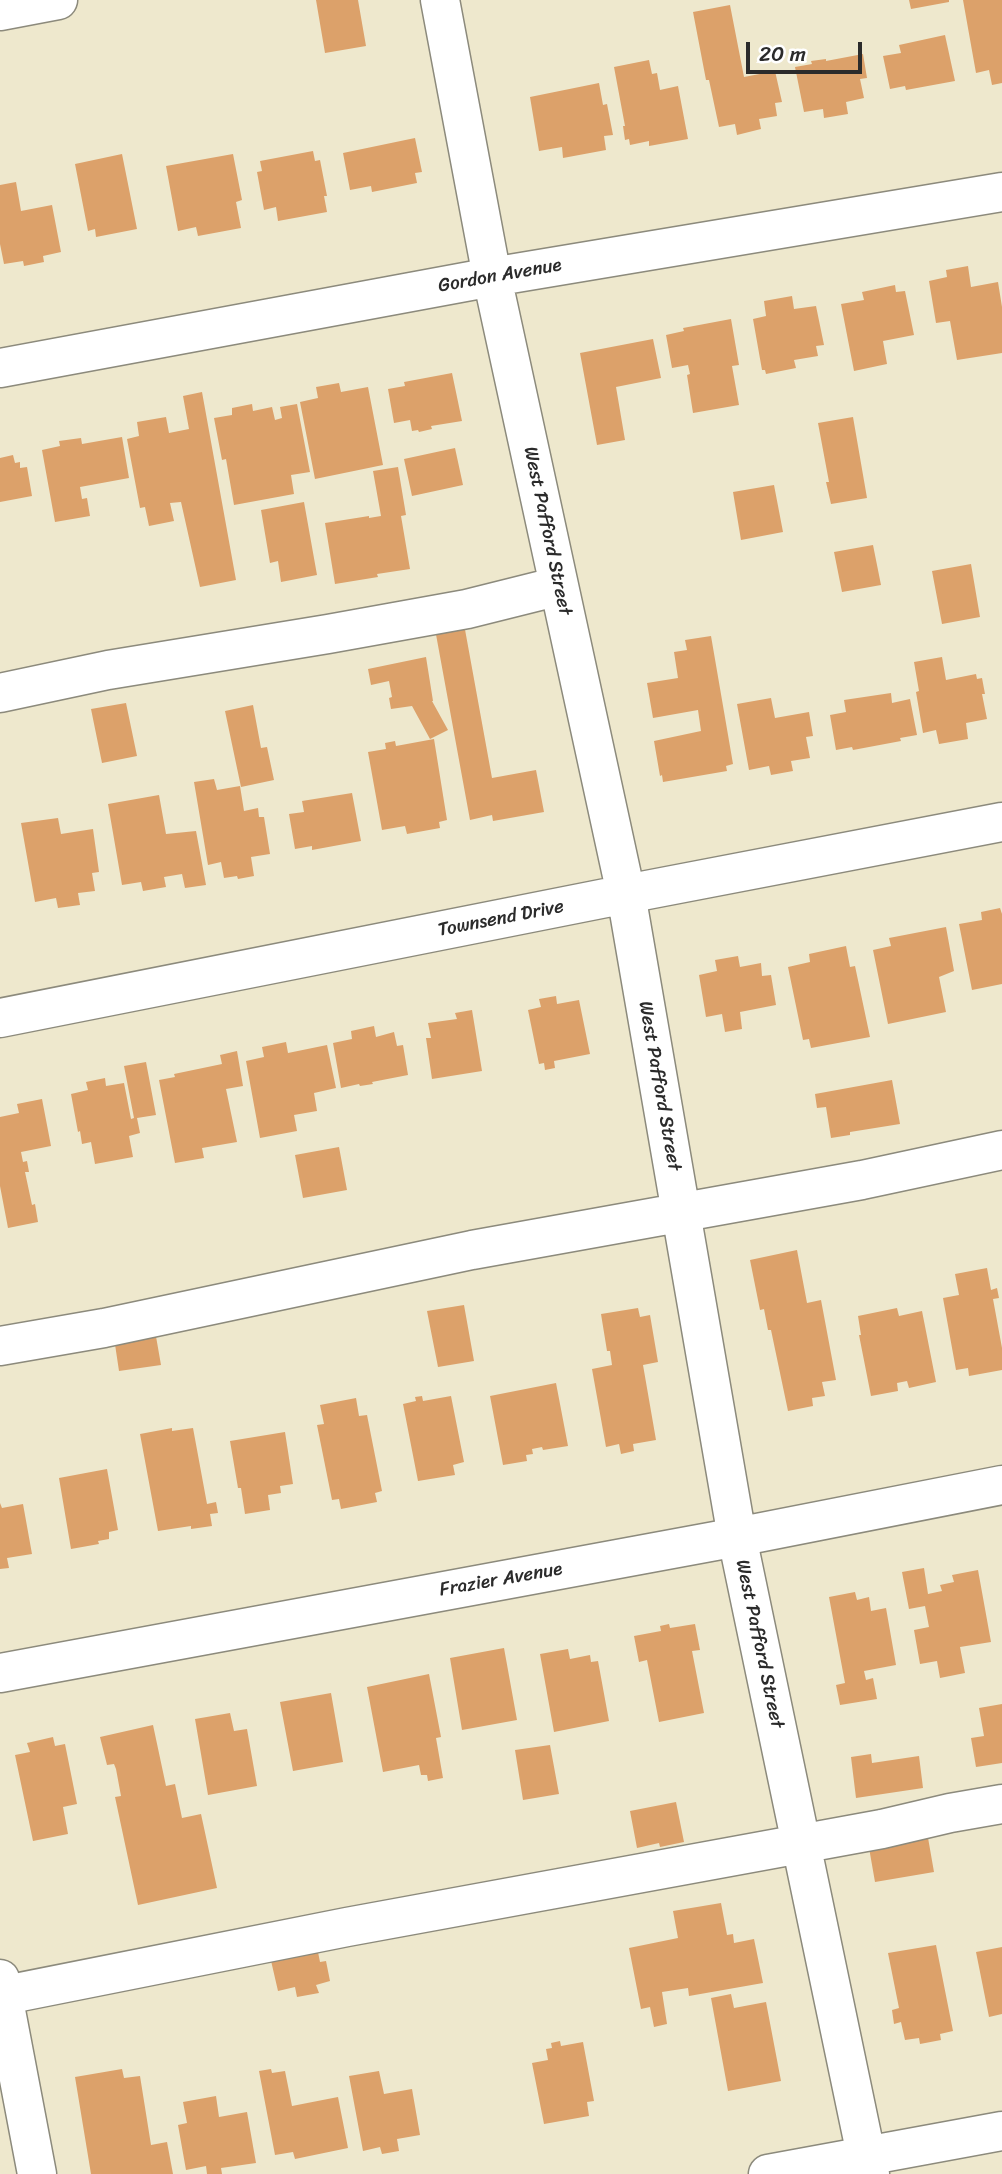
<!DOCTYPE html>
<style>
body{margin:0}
#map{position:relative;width:1002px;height:2174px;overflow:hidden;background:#eee8cd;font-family:Sriracha,sans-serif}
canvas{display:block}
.scale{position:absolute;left:746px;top:42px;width:116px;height:32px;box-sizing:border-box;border:4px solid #2b2b2b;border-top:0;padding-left:9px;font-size:21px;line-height:24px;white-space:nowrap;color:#2b2b2b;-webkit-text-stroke:5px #fff;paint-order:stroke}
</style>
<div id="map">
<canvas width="1002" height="2174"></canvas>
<div class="scale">20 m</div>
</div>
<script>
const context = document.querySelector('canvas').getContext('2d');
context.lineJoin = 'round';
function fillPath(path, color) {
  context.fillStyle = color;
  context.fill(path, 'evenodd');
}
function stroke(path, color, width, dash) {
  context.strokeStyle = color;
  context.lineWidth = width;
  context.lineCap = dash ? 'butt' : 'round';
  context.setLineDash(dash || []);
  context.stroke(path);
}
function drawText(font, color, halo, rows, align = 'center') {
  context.font = font + ' Sriracha,sans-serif';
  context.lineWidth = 5;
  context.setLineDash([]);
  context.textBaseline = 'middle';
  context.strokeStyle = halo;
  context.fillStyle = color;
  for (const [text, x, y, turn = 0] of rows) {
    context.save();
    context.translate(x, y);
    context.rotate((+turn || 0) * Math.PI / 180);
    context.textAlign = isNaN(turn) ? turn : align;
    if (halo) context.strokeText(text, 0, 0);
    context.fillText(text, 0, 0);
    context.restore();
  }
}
const building = new Path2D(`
 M316,0H358L366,46L325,53Z
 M909,0H949V2L911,9Z
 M963,0H1002V83L992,85L989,70L976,73Z
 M730,5L744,77L775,71L782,102L775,103L777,116L759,119L761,129L737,135L735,124L719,127L709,80H706L693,12Z
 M945,35L955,81L906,90L905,86L890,89L883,56L901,53L899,45Z
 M863,54L867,78L860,79L864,98L846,102L848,114L824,118L823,109L804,112L795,67L812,64L811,61L826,59V61Z
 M649,60L652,74L657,73L660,90L678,86L688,139L649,146V141L630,145L629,139L625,140L623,126H625L614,67Z
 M599,83L603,105L607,104L613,135L604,136L606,150L563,158L562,147L539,151L530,97Z
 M415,138L422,172L415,173L417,183L372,192L371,186L350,190L343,153Z
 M313,151L315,161L320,160L327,196H324L327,212L278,221L276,207L264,210L257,172L262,171L260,161Z
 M122,154L137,229L96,237L95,229L88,231L75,164Z
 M233,154L242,200L236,202L241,228L198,236L196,227L178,231L166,166Z
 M16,182L21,211L52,205L61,252L43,256L44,262L24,266L23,261L4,264L0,244V185Z
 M968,266L971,287L998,282L1002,307V353L957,360L950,321L936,323L929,281L947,277L946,270Z
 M895,285L896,292L905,291L914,335L883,341L887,364L854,371L841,304L864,300L862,292Z
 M792,296L794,309L816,306L824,345L816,346L818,356L794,360L796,368L766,374L765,370H762L753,319L766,316L764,301Z
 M731,319L739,365L732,366L739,405L693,413L687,375L690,374L688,365L672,368L666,335L684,331L683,328Z
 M653,339L661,378L616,387L625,440L597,445L580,353Z
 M452,373L462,421L431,426L432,429L419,432L418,430L412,431L410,420L394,423L388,389L405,386L404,382Z
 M339,383L341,392L368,387L383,465L315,479L300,402L318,398L316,387Z
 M202,392L236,580L200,587L181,502L170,503L174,521L149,526L145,507L140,508L127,439L139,436L137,422L166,417L169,433L189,429L183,396Z
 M252,404L253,411L272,407L275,420L282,418L280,407L297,404L310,472L291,475L294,494L234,505L226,459L222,460L214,418L232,415V408Z
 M853,417L867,498L831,504L826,482H829L818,423Z
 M122,437L129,478L80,487L82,499L87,498L90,516L55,522L42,450L60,446L59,441L81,438L82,444Z
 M455,448L463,485L412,496L404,459Z
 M13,455L15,463L20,462V468L27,467L32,496L0,502V458Z
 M398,467L406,515L401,516L410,569L377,574L378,577L335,584L325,523L369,516V518L381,516L373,471Z
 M774,485L783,532L741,540L733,492Z
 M304,502L317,575L281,582L278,561L270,563L261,510Z
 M873,545L881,585L842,592L834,552Z
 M971,564L980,617L942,624L932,571Z
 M464,624L492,778L536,770L544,812L493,821L492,815L470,820L435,629Z
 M711,636L733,764L726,766L727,771L663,782L662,775L660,776L654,741L701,731L698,710L653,718L647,683L678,678L674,652L687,650L685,640Z
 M426,657L433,701H432L448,730L430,739L412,706L391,709L389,698L392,697L389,681L371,685L368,669Z
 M942,657L946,680L976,674L977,679L982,678L985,694H982L987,719L966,723L968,739L939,744L936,730L923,733L916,692L919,691L914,662Z
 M891,693L892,703L910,699L917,735L900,738L901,741L853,750L852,747L836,750L830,715L846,712L844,700Z
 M771,698L775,718L809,712L813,736L806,737L810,758L791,761L793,771L771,775L769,766L749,770L737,704Z
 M126,703L137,756L102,763L91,709Z
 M253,705L261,748L267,747L274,780L241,787L225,711Z
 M434,739L447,820L439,822L440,828L407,834L405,826L382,830L368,752L386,749L385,743L395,741L396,746Z
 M214,779L217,790L240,786L244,811L258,808L259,817H264L270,854L251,857L254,876L238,879L237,876L224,878L221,862L208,865L194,782Z
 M352,793L361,841L312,850V846L295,849L289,814L304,812L302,801Z
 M159,795L166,834L196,831L206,885L185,888L182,874L164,877L166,887L143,891L141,882L122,885L108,804Z
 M58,818L61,834L93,829L99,872L92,873L95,891L78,893L80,905L58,908L56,898L35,902L21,823Z
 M1000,908L1002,914V984L972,990L959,924L982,920L981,912Z
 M946,927L954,971L939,977L946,1012L888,1024L873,950L891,946L889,938Z
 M846,946L850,967L855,966L870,1037L811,1048L809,1039L803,1040L788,967L810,962L809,954Z
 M738,956L740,967L761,963L762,976L771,975L776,1005L740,1012L742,1029L725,1032L722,1014L706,1017L699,975L717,971L715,960Z
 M556,996L557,1004L579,1000L590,1054L554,1061L555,1068L545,1070L544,1063L539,1064L528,1010L541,1007L539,999Z
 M472,1010L482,1071L432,1079L426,1038H431L428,1023L457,1019L455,1013Z
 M374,1026L376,1037L394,1032L397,1046L403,1045L408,1075L372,1082L373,1084L360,1086L359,1084L341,1088L333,1043L352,1039L351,1031Z
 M286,1042L288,1053L327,1045L336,1088L314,1093L317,1111L294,1115L297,1131L260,1138L246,1061L264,1057L262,1047Z
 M237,1051L243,1086L226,1089L237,1142L202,1148L204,1158L175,1163L159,1080L175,1077L174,1074L222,1064L220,1055Z
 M146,1062L156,1115L137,1118L140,1133L129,1136L133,1157L95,1164L91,1142L82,1144L80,1131L78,1132L71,1094L88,1090L86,1082L105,1078L106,1086L124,1083L131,1119L134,1118L124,1066Z
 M892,1080L900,1124L850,1132V1135L831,1138L826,1107L817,1108L815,1094Z
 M42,1099L51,1146L21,1152L23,1162L27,1161L29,1172H25L32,1205L35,1204L38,1222L8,1228L0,1186V1117L19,1113L17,1104Z
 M339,1147L347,1190L303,1198L295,1155Z
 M797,1250L807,1303L821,1300L836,1380L822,1382L825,1396L812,1398L813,1406L788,1411L771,1330H768L764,1309L760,1310L750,1260Z
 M987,1268L991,1290L997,1288L999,1298L993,1299L1002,1348V1370L969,1376L968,1368L956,1370L943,1298L959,1295L955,1274Z
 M464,1305L474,1361L438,1367L427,1311Z
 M638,1308L640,1317L650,1315L658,1362L643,1365L656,1440L633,1444L634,1451L621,1454L619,1444L606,1447L592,1369L612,1365L610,1351H607L601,1314Z
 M897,1308L899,1316L922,1311L936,1382L909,1388L907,1381L897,1383L898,1391L871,1396L859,1335H861L858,1316Z
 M154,1325L161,1365L119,1371L113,1331Z
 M556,1383L568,1446L543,1450L542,1447L532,1449L533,1454L526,1455L527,1461L503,1465L490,1396Z
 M422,1396L423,1401L451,1396L464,1462L453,1465L455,1475L418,1481L403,1404L416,1401L415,1397Z
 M356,1398L359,1416L367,1415L382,1491L375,1493L377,1502L341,1509L339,1499L332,1500L317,1425L324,1424L320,1405Z
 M172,1428V1431L193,1428L207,1504L216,1502L218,1513L210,1514L212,1526L191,1529V1526L158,1531L140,1434Z
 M285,1432L293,1484L280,1486L281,1493L268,1495L270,1510L245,1514L241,1488H238L230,1441Z
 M107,1469L118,1530L109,1532V1539L98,1541L99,1544L71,1549L59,1478Z
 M0,1503L2,1508L23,1504L32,1554L7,1558L9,1568L0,1569Z
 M924,1568L928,1594L942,1591L940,1585L954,1582L952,1575L978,1570L991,1642L960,1647L965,1673L940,1678L937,1661L920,1664L914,1630L929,1627L925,1606L909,1609L902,1572Z
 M855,1592L857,1600L869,1597L871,1611L886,1608L896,1665L864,1671L866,1680L873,1678L877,1699L840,1705L836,1685L845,1683L829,1597Z
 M669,1624L670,1628L695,1624L700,1650L692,1651L704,1713L659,1722L647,1660L639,1662L634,1636L661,1631L660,1626Z
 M504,1648L517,1720L462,1730L450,1658Z
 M568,1649L570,1659L590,1655L591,1662L598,1661L609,1721L554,1732L540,1654Z
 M429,1674L441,1737L436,1738L443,1778L428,1781L427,1775H421L419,1765L383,1772L367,1687Z
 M331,1693L343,1762L293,1771L280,1702Z
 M1002,1704V1763L976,1767L971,1738L984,1736L979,1708Z
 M230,1713L234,1731L247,1729L257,1786L208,1795L195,1719Z
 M153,1725L166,1786L175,1784L182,1818L201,1814L217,1888L138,1905L115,1797L121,1796L116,1769L114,1764L107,1765L100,1737Z
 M53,1737L55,1746L65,1744L77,1804L63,1807L68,1834L33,1841L15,1755L30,1752L27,1743Z
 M550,1745L559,1794L523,1800L515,1750Z
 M871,1754L872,1763L919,1756L923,1788L856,1798L851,1757Z
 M676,1802L684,1842L660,1847L659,1843L637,1848L630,1811Z
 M927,1832L934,1872L875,1882L868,1842Z
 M721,1903L727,1935L733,1934L734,1943L754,1939L763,1983L689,1996L688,1988L662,1992L667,2024L654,2027L650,2007L641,2009L629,1948L678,1938L673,1911Z
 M316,1942L320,1962L326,1961L330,1981L316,1985L319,1993L297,1997L295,1987L278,1991L269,1952Z
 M936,1945L953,2031L940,2034L941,2040L920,2044L919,2038L905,2040L901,2022L894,2024L892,2010L899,2008L888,1953Z
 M1002,1947V2014L989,2017L976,1952Z
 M731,1994L734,2008L766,2002L781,2081L728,2091L711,1998Z
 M560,2041L561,2046L583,2042L594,2101L587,2102L589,2116L544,2124L532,2063L548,2060L546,2049L552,2048L551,2043Z
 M122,2069L124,2078L140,2076L151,2145L167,2142L173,2174H91L75,2077Z
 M271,2069L272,2073L285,2071L292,2106L338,2097L348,2148L295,2159L293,2152L275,2155L259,2071Z
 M379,2071L384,2094L412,2089L420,2135L397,2139L399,2151L382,2154L380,2147L363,2151L349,2076Z
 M216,2096L219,2117L247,2112L256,2163L221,2168L222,2174H207L206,2166L186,2170L178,2125L187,2123L183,2102Z`);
const minor = new Path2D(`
 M440,0L492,277L626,894L737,1537L870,2174
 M0,11L58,0
 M0,368L492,277L1002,192
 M0,693L108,670L328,634L467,609L559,586
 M0,1018L626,894L1002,822
 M0,1346L104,1328L472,1250L862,1180L1002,1150
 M0,1673L737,1537L1002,1485
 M0,1979L37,2174
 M0,1996L347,1927L882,1829L950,1813L1002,1804
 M768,2174L1002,2131`);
const streetNames = [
 ["Gordon Avenue",500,276,-10],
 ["West Pafford Street",547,531,78],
 ["Townsend Drive",501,919,-11],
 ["West Pafford Street",659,1086,80],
 ["Frazier Avenue",501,1580,-10],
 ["West Pafford Street",759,1644,78]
];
fillPath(building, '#dca16a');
stroke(minor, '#8c8a7c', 41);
stroke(minor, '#fff', 38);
drawText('19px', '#2b2b2b', '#fff', streetNames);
</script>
